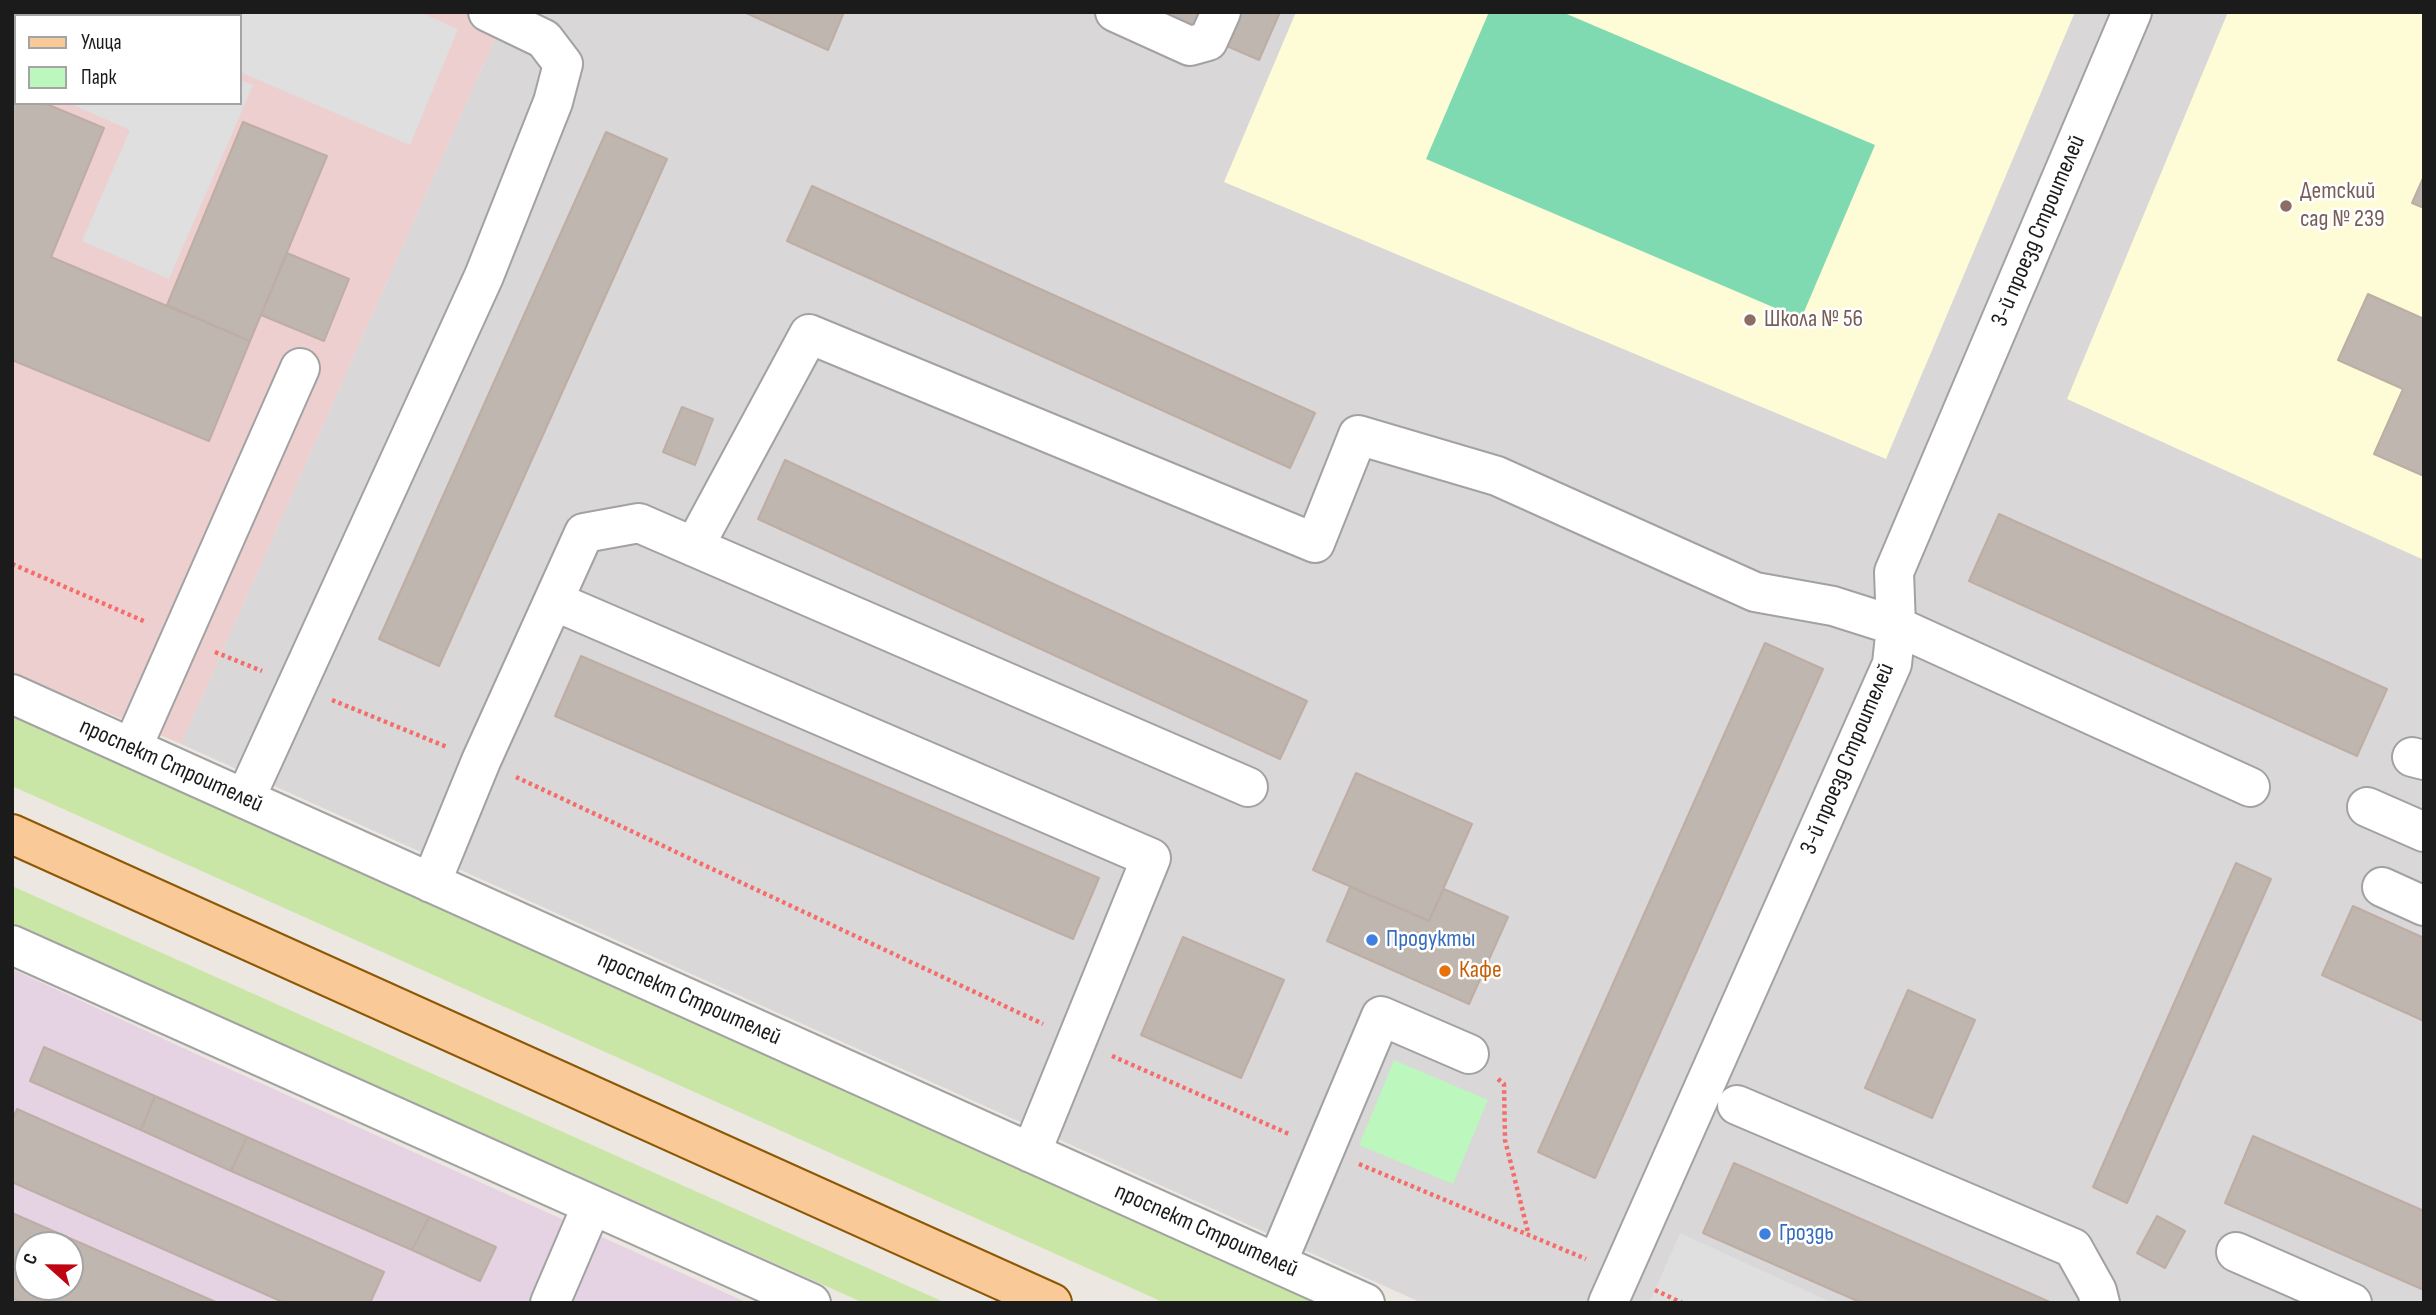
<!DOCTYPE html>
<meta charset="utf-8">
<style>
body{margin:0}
#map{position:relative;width:2436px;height:1315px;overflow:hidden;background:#ece7e0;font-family:"Sofia Sans Condensed",sans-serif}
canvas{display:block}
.frame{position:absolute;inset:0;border:14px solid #1b1b1b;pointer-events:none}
.legend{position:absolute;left:14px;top:14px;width:228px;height:91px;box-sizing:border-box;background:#fff;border:2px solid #a4a4a4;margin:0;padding:9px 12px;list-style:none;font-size:21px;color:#1b1b1b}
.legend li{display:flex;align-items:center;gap:14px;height:35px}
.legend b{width:35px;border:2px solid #a4a4a4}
.north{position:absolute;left:14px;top:1231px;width:70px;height:70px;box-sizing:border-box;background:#fff;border:2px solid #a4a4a4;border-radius:50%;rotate:291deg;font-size:19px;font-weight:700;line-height:28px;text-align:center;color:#1b1b1b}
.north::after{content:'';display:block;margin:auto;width:24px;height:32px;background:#c00512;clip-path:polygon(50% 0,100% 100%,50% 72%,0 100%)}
</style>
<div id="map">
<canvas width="2436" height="1315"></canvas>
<div class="frame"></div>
<ul class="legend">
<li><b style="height:9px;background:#f9c998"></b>Улица</li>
<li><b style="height:19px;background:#bcf7bd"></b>Парк</li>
</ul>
<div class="north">С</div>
</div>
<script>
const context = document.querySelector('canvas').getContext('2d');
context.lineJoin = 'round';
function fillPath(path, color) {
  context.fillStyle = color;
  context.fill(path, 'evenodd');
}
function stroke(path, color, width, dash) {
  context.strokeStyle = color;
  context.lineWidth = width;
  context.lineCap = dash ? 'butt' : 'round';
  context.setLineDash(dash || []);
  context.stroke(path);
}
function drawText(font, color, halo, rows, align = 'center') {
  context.font = font + ' "Sofia Sans Condensed",sans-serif';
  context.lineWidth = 5;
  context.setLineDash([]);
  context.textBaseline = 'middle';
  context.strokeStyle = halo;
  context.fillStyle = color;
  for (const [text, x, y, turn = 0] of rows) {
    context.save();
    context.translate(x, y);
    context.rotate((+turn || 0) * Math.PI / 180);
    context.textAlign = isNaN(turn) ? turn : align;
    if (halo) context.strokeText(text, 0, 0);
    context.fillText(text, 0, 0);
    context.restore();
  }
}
const residential = new Path2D(`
 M507,12H2424V1303H1422L181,744Z`);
const commercial = new Path2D(`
 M12,12H507L181,744L12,672ZM16,16H240V103H16Z`);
const industrial = new Path2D(`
 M12,969L207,1059L748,1303H12ZM28,1245H70V1287H28Z`);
const education = new Path2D(`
 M1296,12H2075L1886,459L1224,182Z
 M2228,12H2424V560L2067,399Z`);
const grass = new Path2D(`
 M12,713L1332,1303H1165L12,786Z
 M12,886L946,1303H864L12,923Z`);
const park = new Path2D(`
 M1394,1060L1488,1100L1453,1184L1359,1145Z`);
const pitch = new Path2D(`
 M1489,12H1562L1875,145L1801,319L1426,159Z`);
const parking = new Path2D(`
 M99,12H419L458,29L410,145L240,72V16H107Z
 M240,80L253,85L169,279L82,241L130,130L69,103H240Z
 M1680,1233L1833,1303H1649Z`);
const building = new Path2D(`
 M744,12H844L828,50Z
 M1135,12H1200L1190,36Z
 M1233,12H1280L1259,60L1220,43Z
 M12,90L16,91V103H44L104,128L51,257L250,341L209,441L12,360Z
 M243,122L327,156L250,341L167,305Z
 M606,132L667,159L439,666L379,639Z
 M2424,176V208L2412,203Z
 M812,186L1315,413L1290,468L787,241Z
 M287,253L349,279L324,341L261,315Z
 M2368,294L2424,319V476L2374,454L2403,389L2338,360Z
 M682,407L713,419L695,465L663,452Z
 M785,460L1307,701L1280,759L758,519Z
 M1999,514L2387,689L2357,756L1969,581Z
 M1765,643L1823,669L1595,1178L1538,1152Z
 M581,656L1099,878L1073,939L555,716Z
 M1356,773L1472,824L1429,921L1313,870Z
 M2236,863L2271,879L2127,1203L2093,1187Z
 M1350,887L1429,921L1444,889L1508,917L1469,1004L1327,941Z
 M2353,906L2424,938V1021L2322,975Z
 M1183,937L1284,980L1241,1078L1141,1035Z
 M1908,990L1975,1020L1932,1118L1865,1088Z
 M44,1047L155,1096L141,1130L30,1081Z
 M155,1096L247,1137L231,1171L141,1130Z
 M17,1109L384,1272L370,1303H285L12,1182V1121Z
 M2253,1136L2424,1211V1290L2225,1203Z
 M247,1137L429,1217L412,1250L231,1171Z
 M1734,1163L2052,1303H1862L1755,1256L1703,1233Z
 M12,1213L218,1303H24L12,1298ZM28,1245H70V1287H28Z
 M2157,1216L2185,1231L2165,1268L2137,1253Z
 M429,1217L496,1247L480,1281L412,1250Z`);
const path = new Path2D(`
 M12,564L146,622
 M215,652L262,671
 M332,700L447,747
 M516,777L1043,1024
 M1112,1056L1289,1134
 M1498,1079L1504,1084L1505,1140L1528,1232
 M1359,1164L1586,1259
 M1655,1290L1682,1303`);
const minor = new Path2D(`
 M1115,12L1190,46L1208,41L1221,12
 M694,547L809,334L1315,543L1358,435L1497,476L1755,592L1833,606L1896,626L2250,787
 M554,601L1151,858L1031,1153
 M12,694L1365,1303
 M132,748L300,368
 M2412,757L2424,760
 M245,799L484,276L553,102L563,64L544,39L488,12
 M2367,807L2424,832
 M431,883L481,761L584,533L639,523L1248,787
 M2382,887L2424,906
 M12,945L811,1303
 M1737,1105L2073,1248L2097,1291L2100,1303
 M2236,1252L2352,1303
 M1277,1263L1381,1016L1469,1054
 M550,1303L592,1205
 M1608,1303L1892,664L1896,626L1894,572L2132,12`);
const major = new Path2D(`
 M12,834L1052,1303`);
const markers = [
 [2286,206,7,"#8d6e63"],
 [1750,320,7,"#8d6e63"],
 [1372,940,7,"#3f7fe0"],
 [1445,971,7,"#e8710a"],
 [1765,1234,7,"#3f7fe0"]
];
const educationNames = [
 ["Детский",2300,192],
 ["сад № 239",2300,220],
 ["Школа № 56",1764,320]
];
const streetNames = [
 ["3-й проезд Строителей",2039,231,-67],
 ["3-й проезд Строителей",1848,759,-67],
 ["проспект Строителей",171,766,24],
 ["проспект Строителей",689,999,24],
 ["проспект Строителей",1206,1231,24]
];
const shopNames = [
 ["Продукты",1386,940],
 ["Гроздь",1779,1234]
];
const foodNames = [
 ["Кафе",1459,971]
];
fillPath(residential, '#d9d7d8');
fillPath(commercial, '#edcfd0');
fillPath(industrial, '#e5d2e3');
fillPath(education, '#fefbd7');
fillPath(grass, '#cae6a6');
fillPath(park, '#bcf7bd');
fillPath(pitch, '#7fdab1');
fillPath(parking, '#dfdfdf');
fillPath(building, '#c0b6b0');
stroke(building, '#bdada3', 2);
stroke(minor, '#a2a2a2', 42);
stroke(major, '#8d5704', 42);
stroke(path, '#f56d68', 4.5, [3.5, 3.5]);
stroke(minor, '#fff', 38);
stroke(major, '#f9c998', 38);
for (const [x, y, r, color] of markers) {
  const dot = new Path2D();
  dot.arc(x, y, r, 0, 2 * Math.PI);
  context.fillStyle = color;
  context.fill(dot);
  stroke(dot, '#fff', 2.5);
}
drawText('24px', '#785e54', '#fff', educationNames, 'left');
drawText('24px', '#1b1b1b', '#fff', streetNames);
drawText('24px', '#366cbe', '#fff', shopNames, 'left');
drawText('24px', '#c56008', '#fff', foodNames, 'left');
</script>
